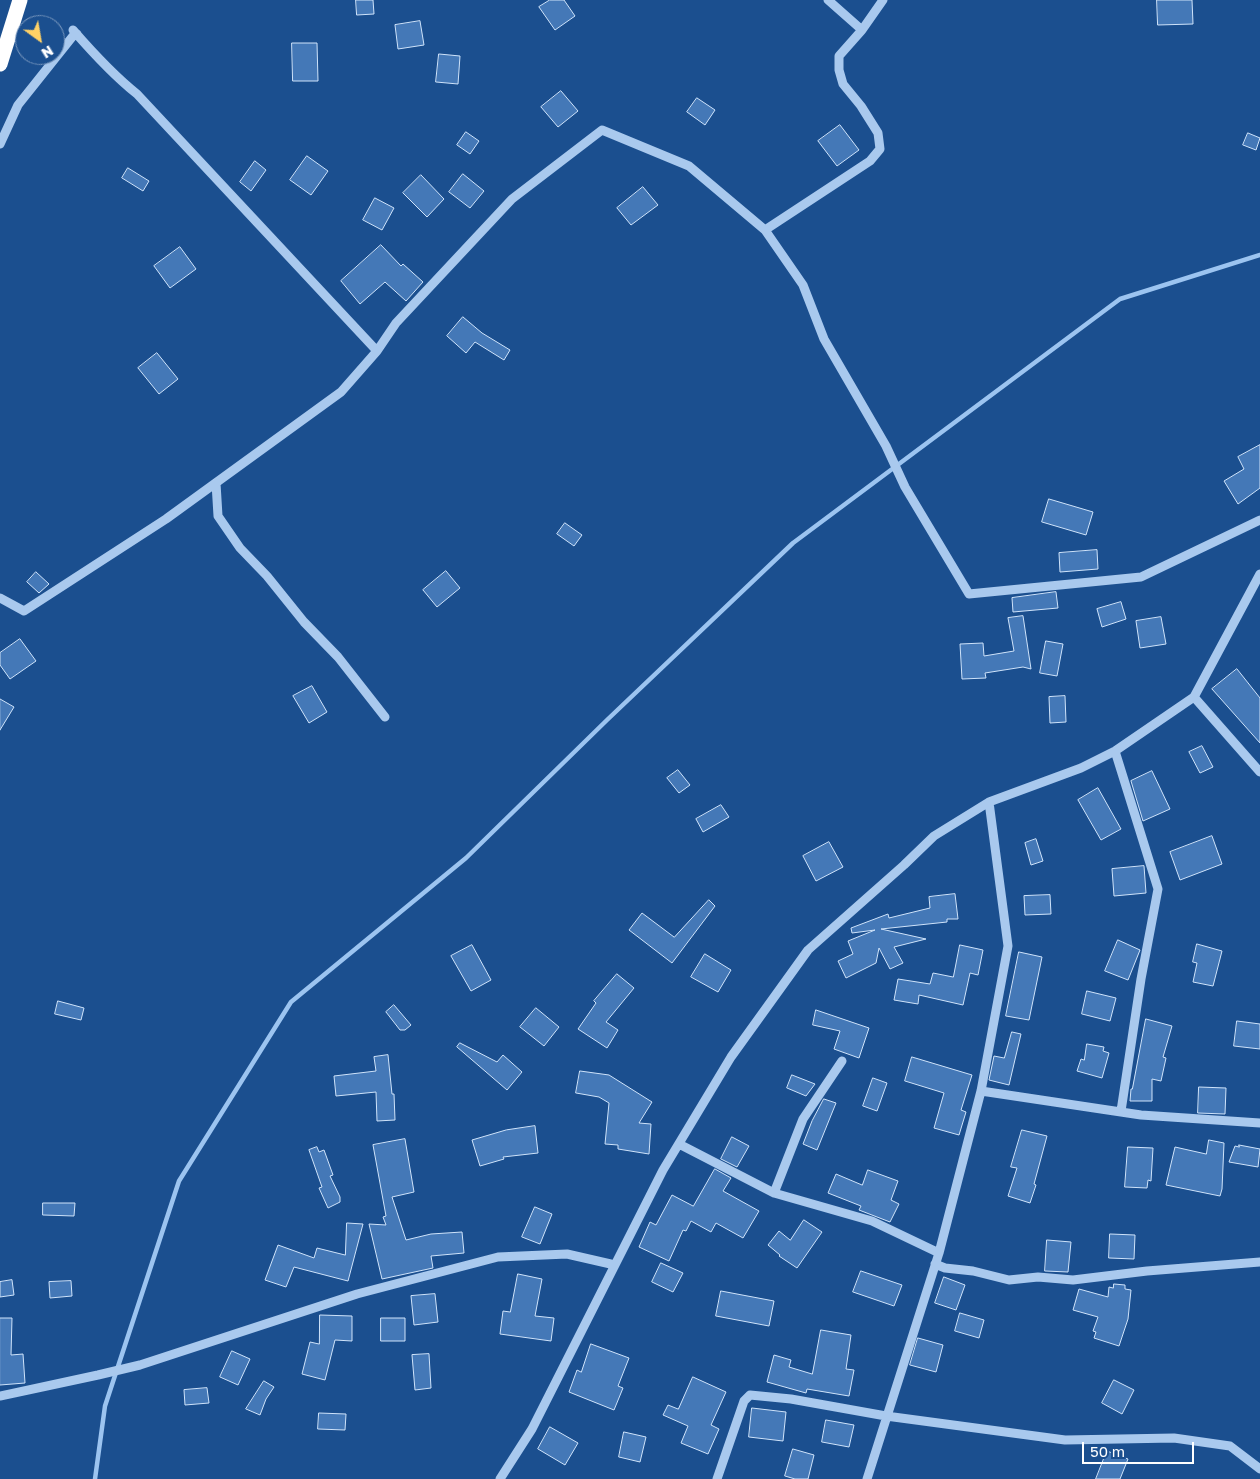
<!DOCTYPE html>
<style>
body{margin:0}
#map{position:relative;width:1260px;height:1479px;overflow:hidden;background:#1b4f8f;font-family:"Golos Text",sans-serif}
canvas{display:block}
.north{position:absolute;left:15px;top:15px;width:50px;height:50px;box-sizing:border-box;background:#1b4f8f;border:1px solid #7695bc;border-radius:50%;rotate:148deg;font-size:14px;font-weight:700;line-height:20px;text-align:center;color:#fff}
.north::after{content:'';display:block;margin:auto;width:18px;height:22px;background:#ffd166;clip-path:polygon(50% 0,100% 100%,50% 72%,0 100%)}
.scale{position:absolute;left:1082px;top:1442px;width:112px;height:22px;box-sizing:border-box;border:2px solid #fff;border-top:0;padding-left:6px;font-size:15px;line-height:18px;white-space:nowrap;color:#fff;-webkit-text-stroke:4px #1b4f8f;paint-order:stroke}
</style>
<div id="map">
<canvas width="1260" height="1479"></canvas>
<div class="north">N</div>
<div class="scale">50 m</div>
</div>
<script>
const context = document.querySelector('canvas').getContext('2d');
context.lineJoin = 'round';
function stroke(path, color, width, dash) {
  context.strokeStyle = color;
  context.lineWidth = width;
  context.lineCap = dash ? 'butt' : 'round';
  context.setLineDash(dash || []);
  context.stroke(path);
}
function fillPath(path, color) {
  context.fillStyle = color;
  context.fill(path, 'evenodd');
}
const stream = new Path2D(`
 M95,1479L105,1406L179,1181L291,1002L466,858L607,720L793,543L1120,299L1260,255`);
const building = new Path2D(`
 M356,0H373L374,14L357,15Z
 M550,0H564L575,16L555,30L539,7Z
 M1157,0H1192L1193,24L1158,25Z
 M420,21L424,45L398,49L395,25Z
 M292,43H317L318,81H293Z
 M439,54L460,56L458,84L436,82Z
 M561,91L578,111L558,127L541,107Z
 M697,98L715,110L705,125L687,112Z
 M840,125L859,150L837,166L818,141Z
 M466,132L479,141L470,154L457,145Z
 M1248,133L1260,138L1256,150L1243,145Z
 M307,156L328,171L311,195L290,180Z
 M255,161L266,170L251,191L240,182Z
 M128,168L149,181L143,191L122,178Z
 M463,174L484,191L470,208L449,192Z
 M421,175L444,199L427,217L403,193Z
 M643,187L658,205L631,225L617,208Z
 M375,198L394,208L382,230L363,220Z
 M381,245L401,266L403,264L423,282L406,301L385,282L360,304L341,281Z
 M180,247L196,269L170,288L154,266Z
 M463,317L482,333L510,350L504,360L475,342L466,353L447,336Z
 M157,353L178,379L159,394L138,368Z
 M1260,445V488L1238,504L1224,481L1244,469L1238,457Z
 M1049,499L1093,512L1086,535L1042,522Z
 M565,523L582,535L574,546L557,534Z
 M1097,550L1098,569L1060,572L1059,553Z
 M446,571L460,588L437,607L423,590Z
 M36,572L49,584L39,593L27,582Z
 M1056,592L1058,608L1013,612L1012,598Z
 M1121,602L1126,619L1102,627L1097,609Z
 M1023,616L1031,669L1023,667L985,673L986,678L962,679L960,644L983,643L984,656L1014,651L1008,618Z
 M1161,617L1166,644L1140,648L1136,621Z
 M20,639L36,661L10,679L0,665V653Z
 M1046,641L1063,644L1057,676L1040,673Z
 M1237,669L1260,698V743L1212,689Z
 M312,686L327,712L309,723L293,696Z
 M1065,696L1066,722L1050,723L1049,697Z
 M0,699L14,707L0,730Z
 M1202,746L1213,767L1200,773L1189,752Z
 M678,770L690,785L679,793L667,778Z
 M1152,771L1170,809L1143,821L1131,781Z
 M1098,788L1121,829L1101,840L1078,800Z
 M721,805L729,817L703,832L696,819Z
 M1212,836L1222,864L1180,880L1170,852Z
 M1036,839L1043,861L1031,865L1025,843Z
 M829,842L843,867L816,881L803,856Z
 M1144,866L1146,893L1114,896L1112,869Z
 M955,894L958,919H947V922L881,929L926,939L894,947L903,963L890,969L879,948L876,963L846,978L838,961L853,954L848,941L875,930L852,933L851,928L888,914L889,918L930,908L929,897Z
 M1050,895L1051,914L1025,915L1024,896Z
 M709,900L715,906L672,963L629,930L642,913L674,937Z
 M1118,940L1140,950L1128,980L1105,971Z
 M1197,944L1222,951L1213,986L1193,982L1197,963L1193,962Z
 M472,945L491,980L471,991L451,956Z
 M960,945L983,950L978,975L970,973L963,1005L919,995L918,1004L894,1000L898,979L930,984L933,973L953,977Z
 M1019,952L1042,957L1029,1020L1006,1016Z
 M705,954L731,970L718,992L691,977Z
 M617,974L634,988L606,1022L618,1030L607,1048L578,1029L596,1003L594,1001Z
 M1087,991L1116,998L1110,1021L1082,1014Z
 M58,1001L84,1008L81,1020L55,1014Z
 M394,1005L411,1025L405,1030H400L386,1012Z
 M536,1008L559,1027L544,1046L520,1027Z
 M816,1010L869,1028L859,1058L834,1049L840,1031L813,1025Z
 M1146,1019L1172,1026L1163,1057L1166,1058L1161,1081L1152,1079V1101H1130L1131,1089H1132Z
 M1237,1021L1260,1024V1049L1234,1046Z
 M1012,1032L1021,1034L1009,1085L989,1080L994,1056L1004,1058Z
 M460,1043L497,1062L503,1055L522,1072L507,1090L457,1047Z
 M1087,1044L1104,1047L1103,1051L1109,1053L1102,1078L1077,1071L1081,1059L1084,1060Z
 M388,1055L392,1094H394L395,1120L377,1121L376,1092L336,1096L334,1076L376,1071L374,1057Z
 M912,1057L972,1075L961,1110L966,1112L959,1135L934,1128L944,1093L905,1081Z
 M580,1071L609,1075L652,1102L639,1123L651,1124L649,1154L618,1149V1145L605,1144L609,1103L599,1097L576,1093Z
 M792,1075L815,1084L806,1096L787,1088Z
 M873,1078L887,1083L877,1111L863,1106Z
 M1199,1087L1226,1088L1225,1114L1198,1113Z
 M824,1099L836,1103L817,1150L803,1144L812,1121Z
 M535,1126L538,1153L503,1157L504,1159L480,1166L472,1140L506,1130Z
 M1022,1130L1047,1136L1034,1184L1036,1185L1030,1203L1008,1196L1017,1168L1011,1167Z
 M732,1137L749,1146L737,1167L721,1159Z
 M405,1139L414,1192L392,1197L406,1240L431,1234L462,1232L464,1253L431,1256L433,1268L382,1279L369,1224L386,1225L383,1217L386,1216L373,1145Z
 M1209,1140L1224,1143L1222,1189L1220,1196L1166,1185L1175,1147L1206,1154Z
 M1239,1145L1260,1149L1258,1167L1229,1162L1235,1146L1239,1147Z
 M317,1147L319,1152L324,1150L333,1175L330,1176L340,1197V1202L328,1208L319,1188L322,1187L309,1150Z
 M1128,1147L1153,1148L1151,1181L1148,1180L1147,1188L1125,1187Z
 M715,1169L731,1178L723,1191L759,1211L743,1238L716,1223L711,1232L691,1221L686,1231L683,1230L669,1261L639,1247L650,1222L656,1225L672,1195L693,1206Z
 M868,1170L898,1181L891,1200L899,1204L890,1222L859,1210L861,1206L828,1193L836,1174L862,1185Z
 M43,1203H75L74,1216L43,1215Z
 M535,1207L552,1214L540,1244L522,1237Z
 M804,1220L822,1232L797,1268L779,1256L780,1255L768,1245L779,1231L790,1240Z
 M347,1223L363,1224L348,1281L294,1267L286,1287L265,1280L278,1245L314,1258L317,1248L345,1255Z
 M1110,1234L1135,1235L1134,1259L1109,1258Z
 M1047,1240L1071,1242L1068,1272L1045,1271Z
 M661,1263L683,1273L673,1292L652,1282Z
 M861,1271L902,1285L894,1306L853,1292Z
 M518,1274L542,1279L535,1316L554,1318L551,1341L500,1334L503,1311L510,1312Z
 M944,1277L965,1285L956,1310L935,1303Z
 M12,1280L14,1295L0,1297V1282Z
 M71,1281L72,1296L50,1298L49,1282Z
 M1114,1284L1125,1285V1289L1131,1290L1128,1319L1119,1346L1094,1338L1096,1332L1093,1331L1098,1317L1073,1310L1079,1289L1108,1297L1109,1287L1113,1288Z
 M721,1291L774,1301L769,1326L716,1316Z
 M435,1294L438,1322L414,1325L411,1296Z
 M960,1313L984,1320L979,1338L955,1331Z
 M320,1315L352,1316V1341L335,1340L325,1380L302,1374L310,1342L319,1344Z
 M0,1318H12L11,1355L23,1354L25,1383L0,1385Z
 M381,1318H405V1341H381Z
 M821,1330L851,1335L846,1369L854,1370L849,1396L807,1389L806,1393L767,1382L774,1355L791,1360L789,1367L812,1374Z
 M918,1338L943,1345L936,1372L910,1365Z
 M591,1344L629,1358L618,1386L623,1388L614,1410L569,1392L577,1370L581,1372Z
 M232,1351L250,1359L238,1385L220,1377Z
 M429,1354L431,1388L415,1390L412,1355Z
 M693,1377L726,1392L711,1425L719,1429L708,1454L681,1443L688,1426L663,1415L668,1405L678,1409Z
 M1114,1380L1134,1390L1122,1414L1102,1403Z
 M264,1381L274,1387L266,1399L260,1415L246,1409Z
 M207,1388L209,1403L185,1405L184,1390Z
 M752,1408L786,1412L783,1441L749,1437Z
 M319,1413L346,1414L345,1430L318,1429Z
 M826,1420L854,1425L849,1447L822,1442Z
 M550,1427L578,1443L565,1465L538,1449Z
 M624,1432L646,1437L640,1462L619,1457Z
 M793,1449L814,1455L808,1479H795L785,1476Z
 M1107,1451L1128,1459L1120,1479H1096Z`);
const minor = new Path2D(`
 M828,0L862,30
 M73,30C93,53 113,75 137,94L377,351
 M0,144L18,105L73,36L77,34
 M765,230L803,285L824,339L886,446L905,487L969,594L1141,577L1260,520
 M216,483L218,516L240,548L267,576L304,622L338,657L385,717
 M0,598L24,611L166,519L341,392L377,351L396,323L512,199L602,130L689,166L765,230L870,161L880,149L878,133L861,106L843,84L839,70V56L862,30L883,0
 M1194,697L1260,772
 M1115,751L1158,889L1141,979L1121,1111
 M981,1091L1141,1115L1260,1123
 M679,1144L774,1193L872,1221L939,1253
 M774,1193L803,1119L842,1061
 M935,1264L945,1268L973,1271L1009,1280L1038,1277L1073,1280L1147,1271L1260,1262
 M0,1396L98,1375L140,1365L357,1294L498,1257L567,1254L615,1265
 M500,1479L532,1429L663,1170L731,1057L808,950L904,865L934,836L989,802L1081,768L1115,751L1194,697L1260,574
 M717,1479L744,1401L750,1395L791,1399L886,1416L1065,1440L1174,1438L1230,1446L1260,1469
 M867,1479L939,1253L981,1091L1008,946L989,802`);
const highway = new Path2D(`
 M0,64L20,0`);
stroke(stream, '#9cc4f0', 4.5);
fillPath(building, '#4478b7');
stroke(building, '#cfe3fa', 1);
stroke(minor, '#a9c9ee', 9);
stroke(highway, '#fff', 15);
</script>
